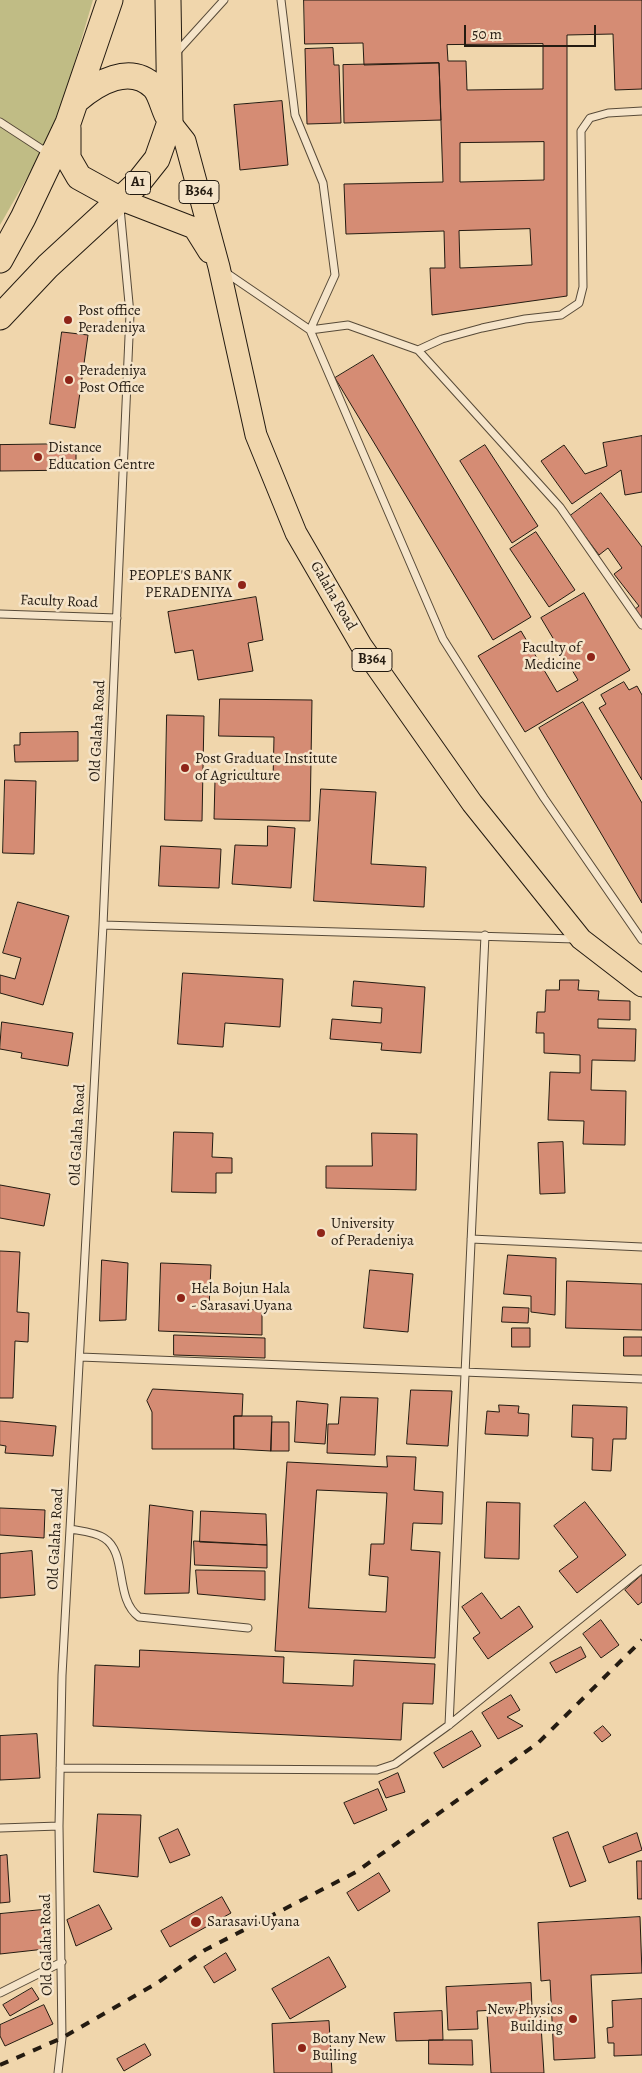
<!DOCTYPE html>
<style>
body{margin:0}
#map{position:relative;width:642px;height:2073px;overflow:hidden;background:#f0d6ac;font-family:Alegreya,serif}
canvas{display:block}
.scale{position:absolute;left:464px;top:25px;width:132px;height:22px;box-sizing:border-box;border:2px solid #241b11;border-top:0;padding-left:6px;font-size:15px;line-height:18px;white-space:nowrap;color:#241b11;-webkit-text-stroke:4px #f5e4c9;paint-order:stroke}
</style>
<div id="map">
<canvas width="642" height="2073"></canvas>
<div class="scale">50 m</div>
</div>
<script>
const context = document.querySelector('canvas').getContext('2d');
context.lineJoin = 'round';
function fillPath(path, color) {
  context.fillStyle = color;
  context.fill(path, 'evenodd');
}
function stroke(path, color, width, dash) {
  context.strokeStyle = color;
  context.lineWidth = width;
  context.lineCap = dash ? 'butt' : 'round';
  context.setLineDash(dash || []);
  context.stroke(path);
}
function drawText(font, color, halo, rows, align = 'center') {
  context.font = font + ' Alegreya,serif';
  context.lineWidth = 5;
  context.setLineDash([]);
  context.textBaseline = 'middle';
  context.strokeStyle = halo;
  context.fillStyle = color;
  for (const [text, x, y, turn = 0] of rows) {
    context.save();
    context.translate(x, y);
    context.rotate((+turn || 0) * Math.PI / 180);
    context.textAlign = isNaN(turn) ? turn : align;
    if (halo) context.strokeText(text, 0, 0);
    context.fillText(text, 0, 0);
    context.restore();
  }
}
const green = new Path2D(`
 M0,0H93L60,112L43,150L0,225Z`);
const building = new Path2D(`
 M304,0H642V89L615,90L613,34L567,35V296L432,315L430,268H445L444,231L346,234L344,184L443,182L439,63L364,65L363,43L305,44ZM543,44V89L467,90L466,61H448L447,45ZM544,142V180L460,182V143ZM530,229L532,265L460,268L459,231Z
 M333,48L334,65H339L341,123L307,124L305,49Z
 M439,63L441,120L344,123L343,65Z
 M282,101L288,165L240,170L234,105Z
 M62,332L88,335L75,428L50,424Z
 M373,355L531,617L493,640L335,378Z
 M642,436V492L625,495L621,470L572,504L541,461L564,445L585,474L607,466L603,443Z
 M76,444V470L0,471V445Z
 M485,445L538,526L512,543L460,461Z
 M601,493L642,547V629L630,613L639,606L614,574L622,568L608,548L599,555L570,516Z
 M536,532L575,590L549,607L510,549Z
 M584,593L630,670L525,732L478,656L521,631L557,692L578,680L541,618Z
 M256,597L263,640L248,643L253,671L198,680L193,650L175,653L168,612Z
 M624,682L629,690L637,686L642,695V780L599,708L606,704L601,695Z
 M220,699L312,700L310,821L214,819L215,780L273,781L274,737L219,736Z
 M583,702L642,803V903L539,728Z
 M167,715L204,716L202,821L165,820Z
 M78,732V761L15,762L14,745H20V733Z
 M5,780L36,781L34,854L3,853Z
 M321,789L376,792L371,864L426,867L424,907L314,901Z
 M268,826L295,828L291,888L232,884L235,845L267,846Z
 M161,846L221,849L219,888L159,886Z
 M18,902L69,916L43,1005L0,993V975L15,979L21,958L3,953Z
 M183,973L283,979L280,1027L225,1023L223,1047L178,1044Z
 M560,980H579L578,990L599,991L598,1000L630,1001V1020L598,1019V1028L636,1029L635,1061L592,1060L591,1090L626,1091L625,1145L583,1144L584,1121L548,1120L550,1072L580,1073V1055L544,1053V1033H536L537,1012H545L546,990H559Z
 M354,981L425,987L421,1053L381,1050L382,1043L330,1039L332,1019L381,1023L382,1008L352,1006Z
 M2,1022L73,1033L68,1066L21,1058L22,1053L0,1049Z
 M174,1132L213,1133L212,1157L232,1158V1173H216V1193L172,1192Z
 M372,1133L417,1134L416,1190L326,1188V1166H372Z
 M563,1142L565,1193L540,1194L538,1143Z
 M0,1185L50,1194L44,1226L0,1218Z
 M0,1251L20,1252L17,1312L29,1313L28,1342L15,1341L13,1398H0Z
 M508,1255L556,1258L555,1315L531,1312V1296L504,1294Z
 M102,1260L128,1263L126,1320L100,1321Z
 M161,1263L211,1265L209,1308L262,1310V1335L159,1331Z
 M370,1270L413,1274L408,1332L364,1328Z
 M567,1281L642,1284V1330L566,1328Z
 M503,1307L529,1308L528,1323L502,1322Z
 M512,1328H530V1347H512Z
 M174,1335L265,1338V1358L174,1355Z
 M624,1337H642V1356H624Z
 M153,1389L243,1394L242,1416H234V1449H152V1412L147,1401Z
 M411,1390L452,1391L448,1446L407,1444Z
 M341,1397L378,1398L375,1455L327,1453L328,1424H338Z
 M297,1401L328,1404L325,1444L295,1442Z
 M499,1405L519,1406L518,1413L529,1414L528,1436L485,1434L487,1411L499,1412Z
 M573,1405L627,1407L626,1439H613L611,1471L592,1470L593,1438L572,1437Z
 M234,1416H272L271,1451L234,1449Z
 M0,1421L56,1426L53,1456L5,1453L6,1446L0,1445Z
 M272,1422H289V1451H271Z
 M387,1456L416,1457L414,1490L443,1492L442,1524L413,1523L411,1550L440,1552L435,1658L275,1651L287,1462L387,1467ZM317,1490L387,1493L384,1544H371L369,1575L388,1577L386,1612L309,1608Z
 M487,1502L520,1503L519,1559L485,1558Z
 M585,1502L626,1555L577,1593L559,1571L578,1557L554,1526Z
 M150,1505L193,1511L189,1593L145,1594Z
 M0,1508L45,1510L44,1538L0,1535Z
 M201,1511L266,1514L267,1545L200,1542Z
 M194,1541L267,1545V1568L195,1565Z
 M32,1551L35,1595L0,1598V1554Z
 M196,1570L265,1571V1600L198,1594Z
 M642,1575V1602L638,1605L625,1590Z
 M482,1593L501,1619L519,1606L533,1627L488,1659L473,1638L480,1633L462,1607Z
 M601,1620L619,1645L601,1658L583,1634Z
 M581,1647L586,1657L556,1673L550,1663Z
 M140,1650L284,1657L283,1683L353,1686L354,1660L435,1664L433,1704L403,1703L401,1740L93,1726L95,1665L139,1667Z
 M511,1695L520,1710L507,1717L523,1726L498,1739L482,1713Z
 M603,1726L611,1735L602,1742L594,1733Z
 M472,1731L481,1746L443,1768L434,1753Z
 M37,1734L40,1778L0,1780V1736Z
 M398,1773L405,1792L386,1798L379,1782Z
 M378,1789L387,1810L354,1824L344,1803Z
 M98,1814L141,1815L138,1877L94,1872Z
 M178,1829L190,1855L170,1863L159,1838Z
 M568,1832L586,1881L570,1887L553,1838Z
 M637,1833L642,1850L609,1863L603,1847Z
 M7,1855L10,1902L0,1903V1856Z
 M637,1861H642V1899H638Z
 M379,1873L390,1891L358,1911L347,1893Z
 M222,1897L231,1913L170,1947L161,1931Z
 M99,1905L112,1929L76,1946L67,1920Z
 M42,1910L45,1949L0,1954V1914Z
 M640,1917L642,1973L591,1975L595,2058L554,2060L550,1980L541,1981L538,1923Z
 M226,1953L236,1970L214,1983L204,1967Z
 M329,1957L346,1987L290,2019L272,1989Z
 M531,1983L532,2008L477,2011L478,2029L448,2030L446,1987Z
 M32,1988L39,1999L10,2016L3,2005Z
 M642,1999V2055L614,2056V2043H608L607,2028L613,2027L612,2001Z
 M44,2005L53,2024L5,2046L0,2036V2025Z
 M540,2009L544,2073H491L487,2013Z
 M442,2011L443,2040L396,2041L394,2013Z
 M329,2021L332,2073H274L272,2024Z
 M429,2040H472L473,2065L429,2064Z
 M145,2044L151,2055L124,2071L117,2059Z`);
const lane = new Path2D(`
 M281,0L295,115L323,183L335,275L310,330
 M175,54L224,0
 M0,122L43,150L49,146
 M225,272L310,330L443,639L544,798L642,940
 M310,330L348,325L418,350L560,507L642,625
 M418,350L442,339L482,328L525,319L561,315L579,303L583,287L581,131L590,118L608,113L642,111
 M0,614L117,618
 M103,925L575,939
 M471,1239L642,1247
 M80,1357L642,1379
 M70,1529C81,1531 95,1532 104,1538C128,1553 114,1599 139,1617L248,1628
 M449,1725L485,935
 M60,1768L377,1770L395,1764L449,1725L642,1569
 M0,1828L59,1826
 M0,1993L62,1962
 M58,2073L62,2038L59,1826L62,1675L103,925L130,314L120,208`);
const primary = new Path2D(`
 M170,122L185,141L219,267L256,435L296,533L361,645L472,803L581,939L642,986
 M119,199L194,228L209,252`);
const highway = new Path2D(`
 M77,100C97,83 130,63 154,87C160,93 163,107 167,115
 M68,128V158L79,177L119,199
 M0,260L23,218L68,123L110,0
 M0,317L48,266L138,183L157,159L170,122L168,0`);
const rail = new Path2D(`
 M0,2065L62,2038L157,1983L205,1950L356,1872L538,1743L642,1640`);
const markers = [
 [68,320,5,"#8f2418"],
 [69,380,5,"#8f2418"],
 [38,457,5,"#8f2418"],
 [242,585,5,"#8f2418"],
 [591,657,5,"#8f2418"],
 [185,768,5,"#8f2418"],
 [321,1233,5,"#8f2418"],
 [181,1298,5,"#8f2418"],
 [196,1922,6,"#8f2418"],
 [573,2019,5,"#8f2418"],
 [302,2048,5,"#8f2418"]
];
const shields = [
 [138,183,25],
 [199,192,40],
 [372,660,40]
];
const shieldNames = [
 ["A1",138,183],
 ["B364",199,192],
 ["B364",372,660]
];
const poiNames = [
 ["Post office",78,311],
 ["Peradeniya",78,328],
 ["Peradeniya",79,371],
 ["Post Office",79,388],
 ["Distance",48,448],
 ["Education Centre",48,465],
 ["PEOPLE'S BANK",232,576,"right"],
 ["PERADENIYA",232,593,"right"],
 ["Faculty of",581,648,"right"],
 ["Medicine",581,665,"right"],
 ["Post Graduate Institute",195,759],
 ["of Agriculture",195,776],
 ["University",331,1224],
 ["of Peradeniya",331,1241],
 ["Hela Bojun Hala",191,1289],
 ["- Sarasavi Uyana",191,1306],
 ["Sarasavi Uyana",207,1922],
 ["New Physics",563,2010,"right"],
 ["Building",563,2027,"right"],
 ["Botany New",312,2039],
 ["Builing",312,2056]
];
const streetNames = [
 ["Galaha Road",333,596,60],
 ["Faculty Road",59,602,2],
 ["Old Galaha Road",98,731,-87],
 ["Old Galaha Road",78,1135,-87],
 ["Old Galaha Road",56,1539,-87],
 ["Old Galaha Road",47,1945,-91]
];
fillPath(green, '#c0bc85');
fillPath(building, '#d58c74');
stroke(building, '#241b11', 1);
stroke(lane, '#574a38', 9);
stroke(primary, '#241b11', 23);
stroke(highway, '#241b11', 27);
stroke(lane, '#f5e4c9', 7);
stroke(primary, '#f0d6ac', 21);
stroke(highway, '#f0d6ac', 25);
stroke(rail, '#241b11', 4, [9, 9]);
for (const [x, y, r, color] of markers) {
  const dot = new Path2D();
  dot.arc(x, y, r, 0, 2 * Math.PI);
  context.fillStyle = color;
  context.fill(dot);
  stroke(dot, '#f5e4c9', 2);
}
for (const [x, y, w] of shields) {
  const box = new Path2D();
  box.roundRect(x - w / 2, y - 11.5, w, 23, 4);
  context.fillStyle = '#f5e4c9';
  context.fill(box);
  stroke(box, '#241b11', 1);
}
drawText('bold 14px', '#241b11', null, shieldNames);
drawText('15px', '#241b11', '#f5e4c9', poiNames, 'left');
drawText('15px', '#241b11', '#f5e4c9', streetNames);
</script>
